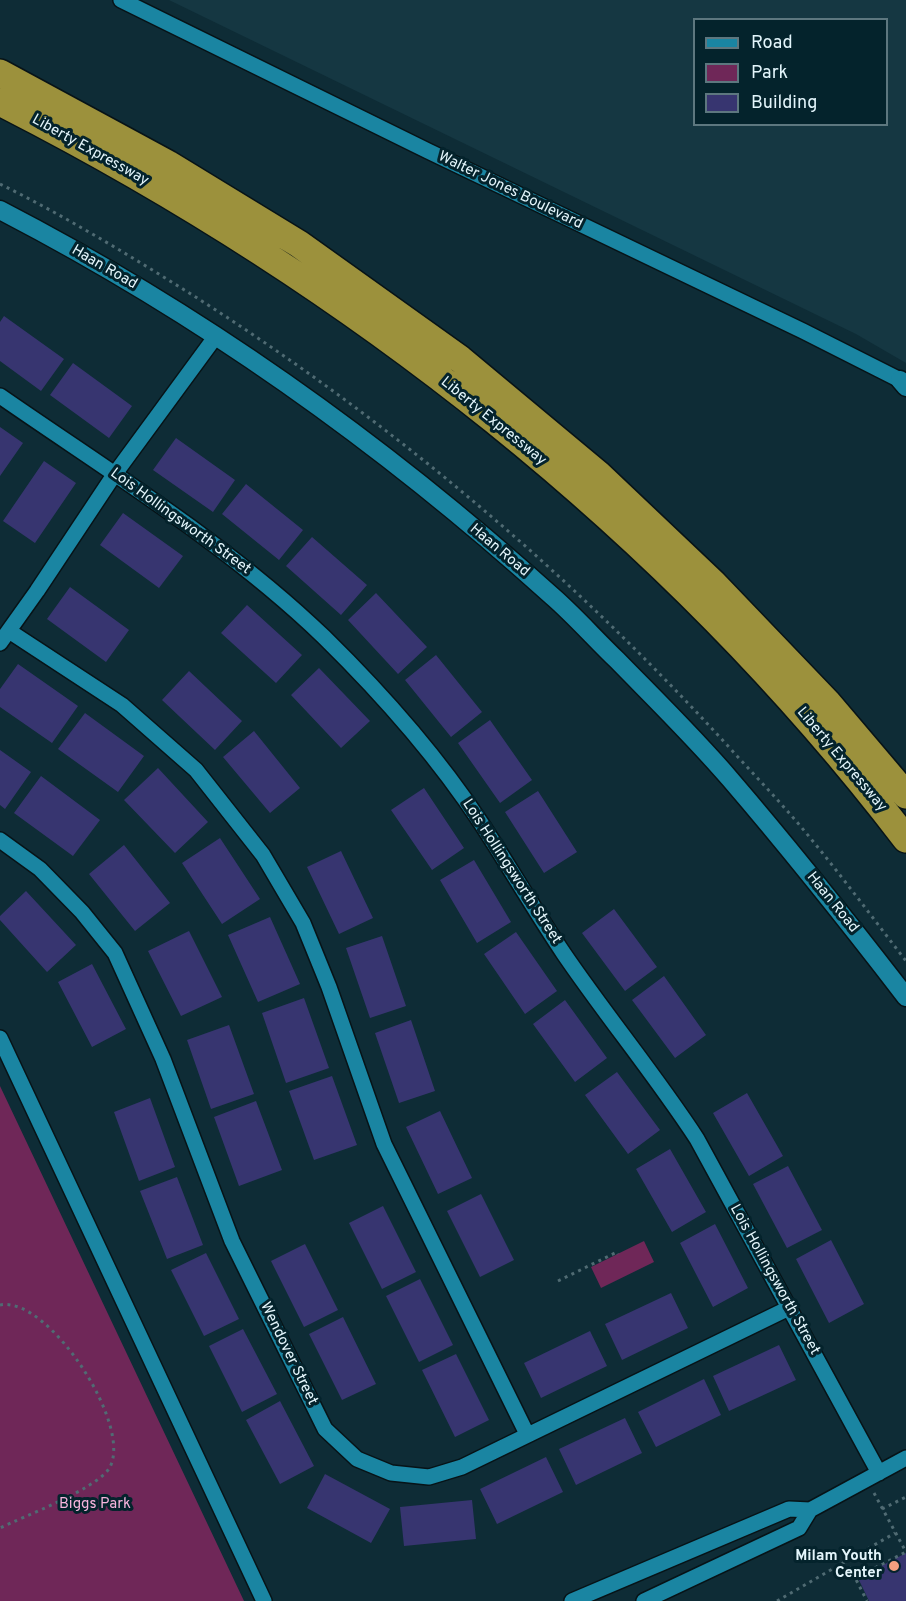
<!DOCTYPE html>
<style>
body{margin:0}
#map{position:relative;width:906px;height:1601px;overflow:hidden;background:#0e2c36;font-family:Overpass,sans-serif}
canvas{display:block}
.legend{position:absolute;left:693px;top:18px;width:195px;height:108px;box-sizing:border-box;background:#04232c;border:2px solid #5d777f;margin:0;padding:8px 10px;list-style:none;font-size:18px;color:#e3f5fb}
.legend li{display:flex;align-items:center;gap:12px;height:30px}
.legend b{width:30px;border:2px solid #5d777f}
</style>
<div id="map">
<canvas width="906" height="1601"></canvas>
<ul class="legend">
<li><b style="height:8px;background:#1a85a2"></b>Road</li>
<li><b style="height:16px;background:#6f2758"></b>Park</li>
<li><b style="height:16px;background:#373570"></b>Building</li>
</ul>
</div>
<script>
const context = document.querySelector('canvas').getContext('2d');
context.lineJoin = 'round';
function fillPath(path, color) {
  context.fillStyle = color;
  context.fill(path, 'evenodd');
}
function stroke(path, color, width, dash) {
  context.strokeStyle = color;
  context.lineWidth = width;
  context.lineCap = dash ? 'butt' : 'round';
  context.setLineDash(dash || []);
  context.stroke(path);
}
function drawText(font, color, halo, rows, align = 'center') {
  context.font = font + ' Overpass,sans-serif';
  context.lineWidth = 6;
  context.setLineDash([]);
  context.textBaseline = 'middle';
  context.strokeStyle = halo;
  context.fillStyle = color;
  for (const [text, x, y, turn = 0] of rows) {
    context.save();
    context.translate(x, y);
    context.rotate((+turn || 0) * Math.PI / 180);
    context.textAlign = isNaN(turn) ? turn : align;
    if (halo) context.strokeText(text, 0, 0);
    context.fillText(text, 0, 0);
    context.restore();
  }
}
const built = new Path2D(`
 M169,0H906V363L856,334ZM694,20H886V124H694Z`);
const green = new Path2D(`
 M0,1086L244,1601H0Z
 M644,1241L654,1262L601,1288L591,1267Z`);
const building = new Path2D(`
 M4,316L64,359L41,391L0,361V322Z
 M73,363L132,406L109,438L50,395Z
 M0,427L23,443L0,476Z
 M176,438L235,480L213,512L153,470Z
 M44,461L76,483L35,543L3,521Z
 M246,484L303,530L279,560L222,514Z
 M123,513L183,556L159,588L100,545Z
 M312,537L367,585L341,615L286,566Z
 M70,587L129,630L106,662L47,619Z
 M376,593L427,647L398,674L348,620Z
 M247,605L302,655L276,683L221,633Z
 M436,655L482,712L451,737L405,680Z
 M18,664L78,706L52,743L0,707V689Z
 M319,668L370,721L341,748L291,695Z
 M189,671L242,721L215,750L162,700Z
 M85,713L144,756L118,792L58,749Z
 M490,720L532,780L500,803L458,743Z
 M254,731L300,788L270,813L223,757Z
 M0,750L31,772L5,809L0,805Z
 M158,768L208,822L175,853L124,800Z
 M41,776L100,820L73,856L14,813Z
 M424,788L464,848L432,870L391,810Z
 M538,791L577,852L544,873L505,812Z
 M220,838L260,899L222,924L182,863Z
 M124,845L170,903L135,931L89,874Z
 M341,851L373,918L339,934L307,867Z
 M474,860L511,922L477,943L440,880Z
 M26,891L76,945L47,972L0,920V916Z
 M614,909L657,967L625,991L582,933Z
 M270,917L300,984L258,1002L228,935Z
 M189,931L222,997L181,1016L148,951Z
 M516,932L557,991L525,1014L484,954Z
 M382,936L406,1006L370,1018L346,948Z
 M92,964L126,1029L92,1047L58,982Z
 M664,976L706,1035L675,1058L632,1000Z
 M304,998L329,1068L286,1083L262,1013Z
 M565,1000L607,1058L575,1082L533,1024Z
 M411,1020L435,1091L399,1103L375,1033Z
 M229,1025L254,1094L211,1109L187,1040Z
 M617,1072L660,1130L628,1154L585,1095Z
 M332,1076L357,1145L314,1160L289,1091Z
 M747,1093L783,1156L749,1176L713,1113Z
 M150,1098L175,1167L139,1181L114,1112Z
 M256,1101L282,1170L239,1186L214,1117Z
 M440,1111L472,1178L438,1194L406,1127Z
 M670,1149L706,1212L672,1232L636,1169Z
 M788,1166L822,1230L787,1248L753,1184Z
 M177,1177L203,1245L167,1259L140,1191Z
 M481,1194L514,1260L480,1277L447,1211Z
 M383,1206L416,1272L382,1289L349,1223Z
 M715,1224L748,1288L713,1307L680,1243Z
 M831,1240L864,1304L829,1323L796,1259Z
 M305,1244L338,1310L304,1327L271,1261Z
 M206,1253L239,1319L204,1336L171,1270Z
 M420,1279L453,1345L419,1362L386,1296Z
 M671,1293L688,1328L622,1360L605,1324Z
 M343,1317L376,1384L342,1400L309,1334Z
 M243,1329L277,1394L242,1412L209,1346Z
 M590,1331L607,1366L541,1398L524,1363Z
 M779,1345L796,1380L729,1411L713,1376Z
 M456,1354L489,1420L455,1437L422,1370Z
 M704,1379L721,1415L656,1447L638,1412Z
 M280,1401L314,1466L280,1484L246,1420Z
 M625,1418L642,1453L576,1485L559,1449Z
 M546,1457L563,1492L497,1524L480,1489Z
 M325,1474L390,1509L371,1543L307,1508Z
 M472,1500L476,1539L404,1546L400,1507Z
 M906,1553V1601H869L858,1578Z`);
const path = new Path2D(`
 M0,184C65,216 132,257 194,296C395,424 577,579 737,756C759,780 781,803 802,828C838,871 872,917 906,961
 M558,1281L617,1252L618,1254
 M0,1305C49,1295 137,1431 108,1470C93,1490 25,1516 0,1528
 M874,1493L906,1552
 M882,1509L906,1497
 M846,1560L867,1601
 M855,1578L906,1552
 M777,1601L895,1533`);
const minor = new Path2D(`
 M121,0L428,151L803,331L900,380
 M0,396C108,471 229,545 324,637C381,693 437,756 481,823C509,866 535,911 564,954C607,1017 656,1076 697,1139L879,1473
 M9,631L122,705L196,770L263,855L303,923L329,987L384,1144L527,1434
 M0,643L37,591L114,475L216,336
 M0,840L40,869L82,912L115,953L163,1059L232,1241L325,1429L357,1459L391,1473L429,1477L462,1467L789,1308
 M0,1038L264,1601
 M572,1601L789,1509L810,1510
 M644,1601L799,1528L810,1510L906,1458`);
const tertiary = new Path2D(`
 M0,210C199,313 386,446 552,596C575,616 595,639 617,660C655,699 695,738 730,779C791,850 849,923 906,997
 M900,380L906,387`);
const motorway = new Path2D(`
 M0,73L168,164L299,244L460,359L598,474L714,584L827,702L906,795
 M0,102C348,279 668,528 906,839`);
const markers = [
 [894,1566,6,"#f2a080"]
];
const streetNames = [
 ["Liberty Expressway",90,151,29],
 ["Walter Jones Boulevard",510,191,26],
 ["Haan Road",104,268,30],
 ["Liberty Expressway",493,422,39],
 ["Lois Hollingsworth Street",180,522,36],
 ["Haan Road",499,551,40],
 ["Liberty Expressway",841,760,50],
 ["Lois Hollingsworth Street",511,872,57],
 ["Haan Road",832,903,51],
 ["Lois Hollingsworth Street",774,1280,61],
 ["Wendover Street",288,1354,64]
];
const parkNames = [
 ["Biggs Park",95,1505]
];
const poiNames = [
 ["Milam Youth",882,1557],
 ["Center",882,1574]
];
fillPath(built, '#153742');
fillPath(green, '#6f2758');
fillPath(building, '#373570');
stroke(minor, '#071317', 18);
stroke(tertiary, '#071317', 21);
stroke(motorway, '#071317', 30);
stroke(path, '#506b73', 3, [3, 4.5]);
stroke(minor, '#1a85a2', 15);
stroke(tertiary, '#1a85a2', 18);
stroke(motorway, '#9c913c', 27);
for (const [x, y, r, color] of markers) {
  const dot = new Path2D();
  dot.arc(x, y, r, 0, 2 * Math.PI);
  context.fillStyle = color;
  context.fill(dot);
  stroke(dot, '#04232c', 2);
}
drawText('15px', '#e3f5fb', '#04232c', streetNames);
drawText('15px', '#f7b4dd', '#04232c', parkNames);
drawText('bold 15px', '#e3f5fb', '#04232c', poiNames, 'right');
</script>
